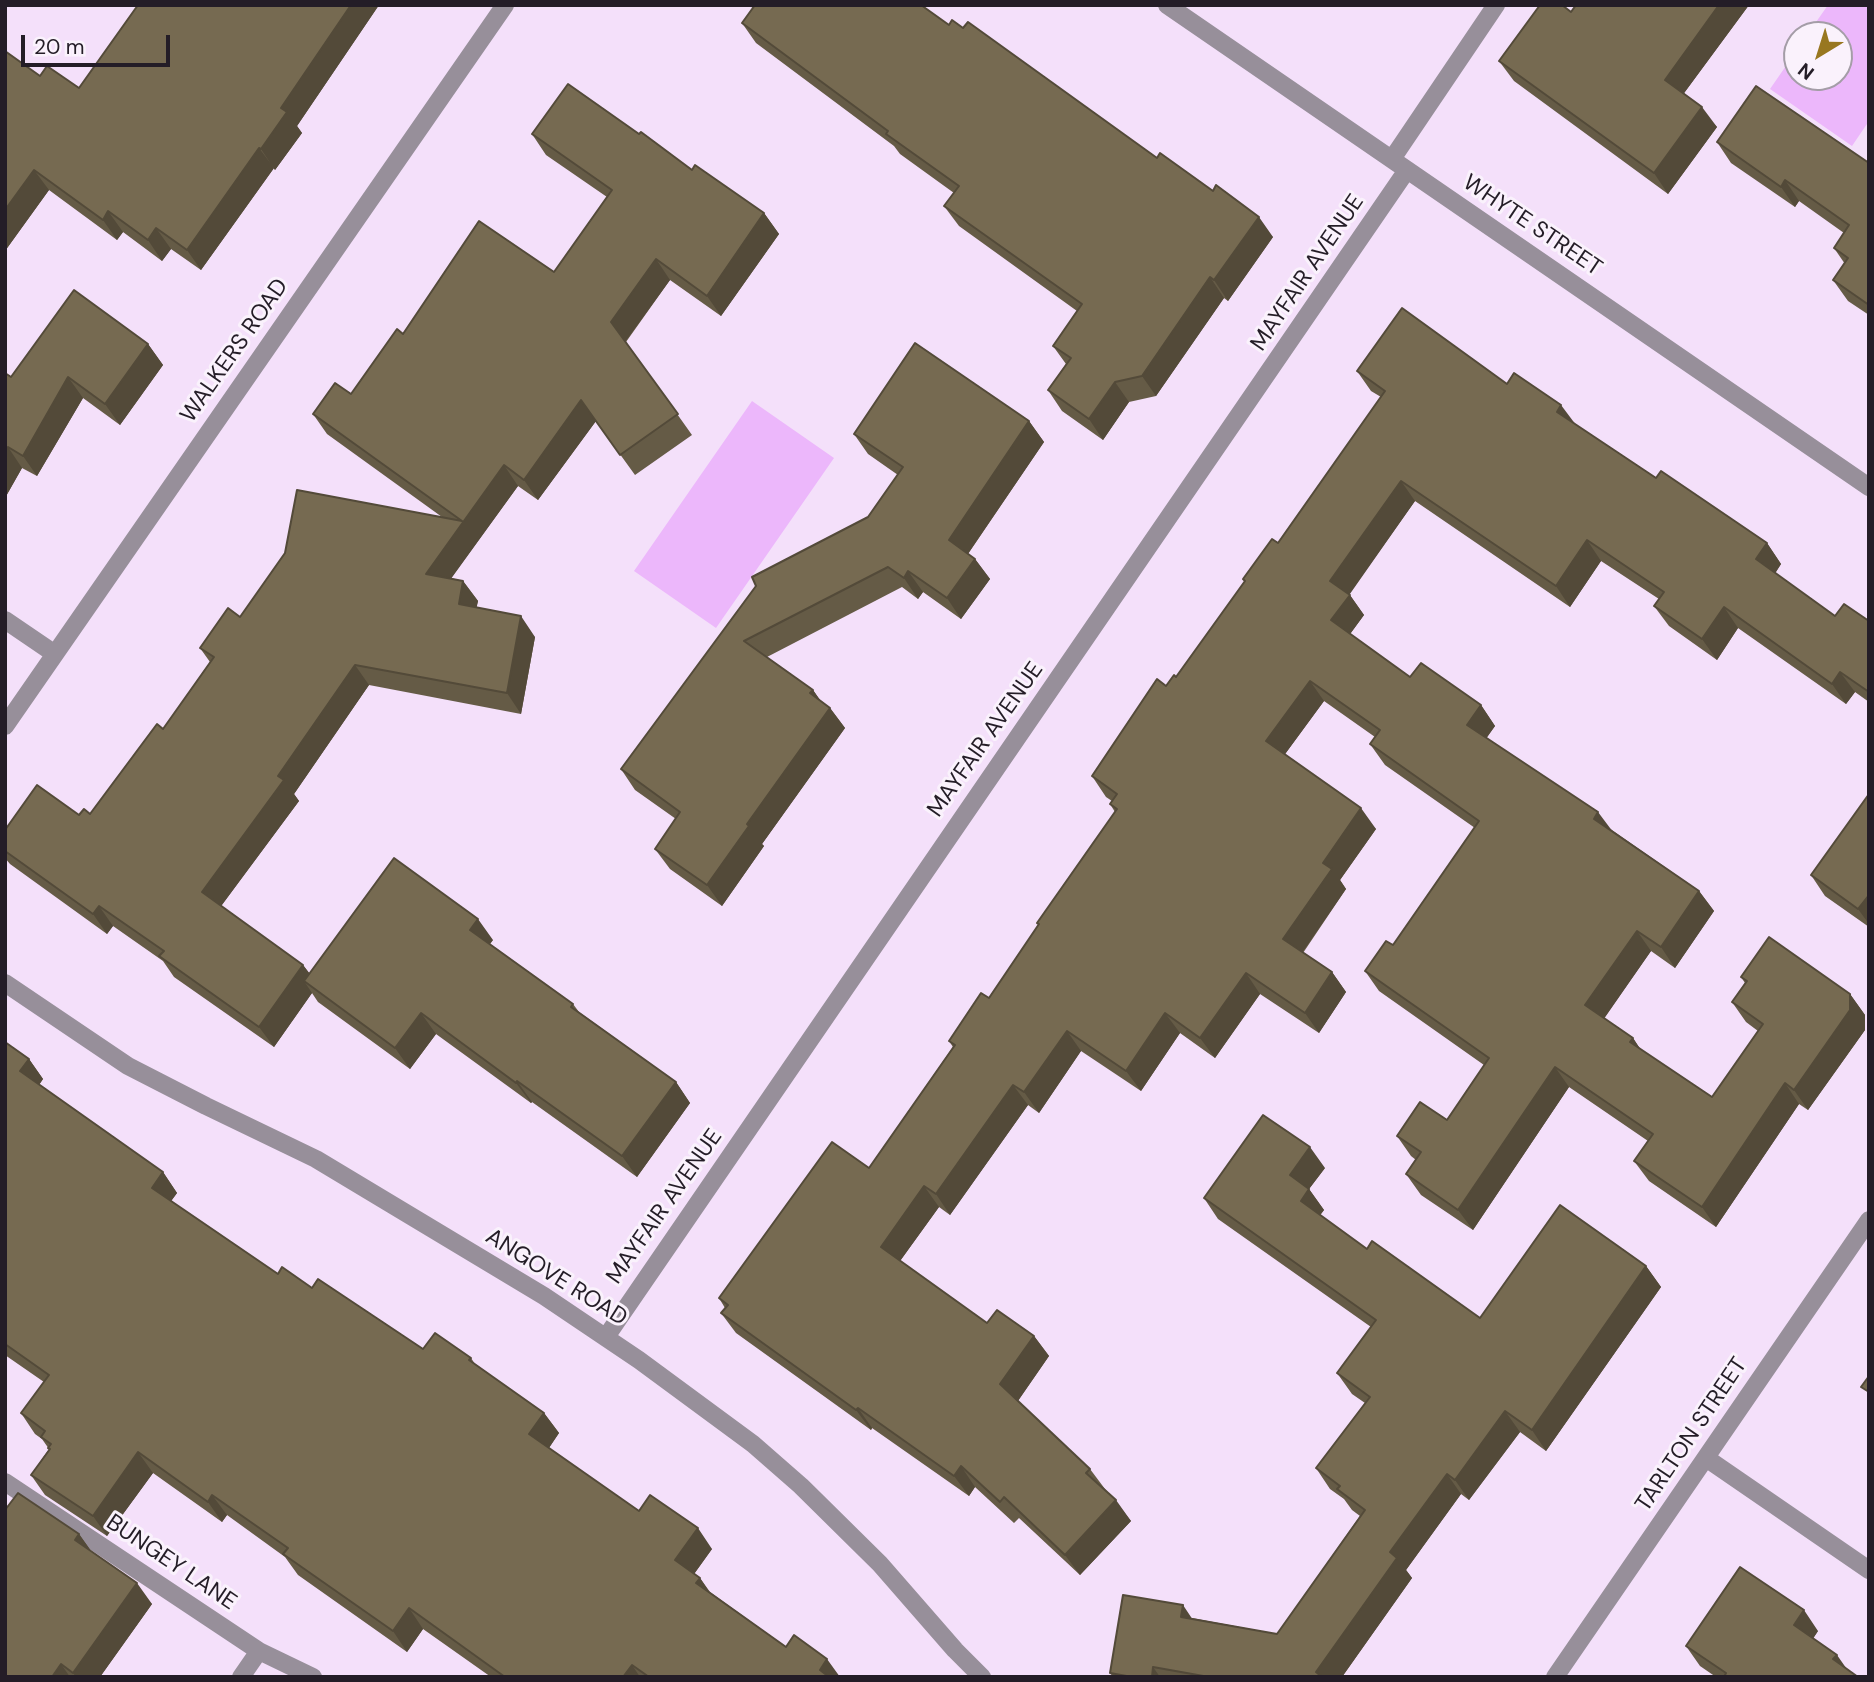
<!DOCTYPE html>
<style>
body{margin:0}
#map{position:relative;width:1874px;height:1682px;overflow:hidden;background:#f4e0fa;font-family:"DM Sans",sans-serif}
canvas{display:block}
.frame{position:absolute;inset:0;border:7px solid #241d27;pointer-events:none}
.north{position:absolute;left:1783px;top:21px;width:70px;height:70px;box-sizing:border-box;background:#faf2fc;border:2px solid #a49da7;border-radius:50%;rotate:218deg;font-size:19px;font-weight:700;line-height:28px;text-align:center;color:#241d27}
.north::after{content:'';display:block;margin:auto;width:24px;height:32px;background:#987720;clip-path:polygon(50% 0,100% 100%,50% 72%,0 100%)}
.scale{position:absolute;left:21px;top:35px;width:149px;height:32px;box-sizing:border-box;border:4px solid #241d27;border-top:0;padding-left:9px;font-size:21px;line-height:24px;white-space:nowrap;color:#241d27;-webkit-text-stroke:5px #faf2fc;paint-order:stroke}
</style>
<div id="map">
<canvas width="1874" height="1682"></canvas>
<div class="frame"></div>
<div class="north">N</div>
<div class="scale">20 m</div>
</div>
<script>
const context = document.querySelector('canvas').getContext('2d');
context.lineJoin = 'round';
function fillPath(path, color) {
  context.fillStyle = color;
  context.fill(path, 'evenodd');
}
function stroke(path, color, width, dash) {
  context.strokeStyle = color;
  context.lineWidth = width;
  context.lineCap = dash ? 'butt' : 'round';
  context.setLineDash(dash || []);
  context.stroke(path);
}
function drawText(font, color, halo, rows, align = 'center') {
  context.font = font + ' "DM Sans",sans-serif';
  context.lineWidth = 6;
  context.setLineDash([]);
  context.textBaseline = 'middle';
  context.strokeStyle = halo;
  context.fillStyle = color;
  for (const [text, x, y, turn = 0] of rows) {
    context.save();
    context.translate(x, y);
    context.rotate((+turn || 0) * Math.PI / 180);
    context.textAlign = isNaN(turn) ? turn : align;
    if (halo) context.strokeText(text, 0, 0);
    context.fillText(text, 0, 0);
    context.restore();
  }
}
const green = new Path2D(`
 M1828,5H1869V121L1852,146L1770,89L1797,50V77H1839V35H1807Z
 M752,401L834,458L716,628L634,571Z`);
const minor = new Path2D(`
 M1167,5L1869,487
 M1392,159L1496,5
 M5,620L55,654
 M5,726L505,5
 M5,983L128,1066L206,1106L316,1159L544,1296L639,1360L753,1444L801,1486L880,1564L955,1650L982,1677
 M606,1337L1407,170
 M1706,1458L1869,1570
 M5,1482L259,1651L313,1677
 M241,1677L259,1651
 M1555,1677L1869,1220`);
const wall = new Path2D(`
 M138,5H379L297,126L302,133L275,170L274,168L201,270L171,249L162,261L123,232L117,240L49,190L5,251L40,76L79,88Z
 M748,5H921L949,25L1157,158L1273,237L1228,301L1224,298L1156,396L1129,402L1103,440L1062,411L1048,390L1066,364L1053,346L1077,311L959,226L944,206L954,193L900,154L894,146L756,43L742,23L753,8Z
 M1576,5H1749L1684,93L1717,127L1668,194L1514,81L1499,61L1571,12Z
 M532,134H639L692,170L764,213L779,234L721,316L670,280L626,342L692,435L635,475L596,421L538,500L518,486L451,578L463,581L478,601L476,608L535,637L521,714L369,685L294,794L299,801L221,906L303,965L310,974L493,940L490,944L573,1004L579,1012L676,1082L690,1103L637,1177L532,1102L531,1103L436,1034L410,1069L318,1002L312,993L274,1047L174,977L163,961L113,926L107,934L10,864L5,858V830L79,815L90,814L163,729L210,662L200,648L240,617L442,517L327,434L313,414L351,394L403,334L554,272L607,197L546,155Z
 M1717,142L1869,163V315L1848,301L1833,280L1845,264L1834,248L1844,233L1799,201L1795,207L1731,163Z
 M148,344L163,365L120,425L83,398L37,476L22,468L5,498V373L11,377Z
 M1357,371L1507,384L1575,424L1656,478L1767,543L1781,564L1775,573L1835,616L1869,621V702L1855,692L1846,704L1738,628L1717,660L1669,626L1654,606L1659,599L1601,561L1570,607L1415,501L1349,594L1364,615L1350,634L1410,677L1481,705L1495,726L1486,738L1612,830L1699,891L1714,911L1675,968L1651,951L1604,1018L1633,1038L1640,1049L1712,1097L1758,1031L1746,1022L1732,1002L1745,983L1741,977L1850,994L1865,1015V1030L1808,1110L1799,1104L1716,1227L1649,1181L1634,1161L1648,1141L1569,1087L1473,1230L1421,1195L1406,1174L1416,1160L1411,1156L1397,1136L1447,1120L1484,1065L1379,991L1365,971L1393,945L1475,828L1385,765L1370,744L1375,737L1324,701L1285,754L1376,829L1340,880L1346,889L1303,953L1332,972L1346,992L1319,1033L1260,994L1215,1058L1180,1033L1141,1091L1081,1051L1039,1113L1028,1105L950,1215L939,1207L900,1261L987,1323L1034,1336L1049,1356L1018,1401L1090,1469L1105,1489L1131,1521L1080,1575L1019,1518L1014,1523L975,1487L969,1496L872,1428L871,1430L736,1333L721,1313L725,1308L719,1298L869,1168L953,1047L949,1041L989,998L1115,812L1110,804L1112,801L1106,797L1092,776L1166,686L1176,677L1245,582L1243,579L1278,543L1381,397L1371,391Z
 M1029,421L1044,442L968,554L975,559L990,579L961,619L923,592L918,599L902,587L767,657L813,690L820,700L830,708L845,728L762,844L764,846L722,906L670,869L655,849L676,819L635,790L621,769L756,586L868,517L898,475L868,454L854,434Z
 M1869,794V927L1825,896L1811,875Z
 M5,1042L29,1059L43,1079L39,1085L163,1172L177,1193L171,1201L278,1274L312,1288L423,1349L471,1358L475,1364L544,1413L559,1433L549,1448L639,1511L712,1549L694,1574L700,1578L710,1592L786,1647L840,1677H491L423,1629L407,1652L298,1575L285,1557L227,1515L222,1522L153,1473L107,1536L45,1495L31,1475L49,1449L42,1439L35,1434L21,1413L44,1382L5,1355Z
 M1325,1168L1309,1189L1324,1210L1320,1215L1367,1249L1480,1318L1646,1266L1661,1287L1546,1451L1520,1432L1469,1500L1461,1494L1406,1570L1412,1578L1342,1677H1113L1110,1673L1192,1618L1277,1634L1360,1516L1352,1510L1344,1499L1330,1489L1316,1468L1365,1403L1352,1394L1337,1373L1371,1327L1218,1219L1204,1198Z
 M79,1534L91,1551L152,1604L100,1677H5Z
 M1818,1631L1813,1638L1846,1668L1858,1677H1716L1700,1666L1686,1646Z`);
const shadedWall = new Path2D(`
 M351,5H379L297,126L302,133L275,170L261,149L281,108Z
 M1719,5H1749L1679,100L1665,80Z
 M1702,107L1717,127L1668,194L1654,173Z
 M259,148L274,168L201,270L187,250Z
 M34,170L49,190L5,251V210Z
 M1785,180L1799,201L1795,207L1781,187Z
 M108,211L123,232L117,240L103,220Z
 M764,213L779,234L721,316L707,296Z
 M1259,217L1273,237L1228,301L1214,280Z
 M156,228L171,249L162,261L148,240Z
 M656,259L670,280L625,342L611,322Z
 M1210,277L1224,298L1156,396L1142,376Z
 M148,344L163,365L120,425L105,404Z
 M68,377L83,398L37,476L23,456Z
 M1115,382L1129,402L1103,440L1089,419Z
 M581,400L596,421L538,500L524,480Z
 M1561,405L1576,425L1557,412Z
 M1029,421L1044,442L963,561L949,540Z
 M8,447L22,468L5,498V452Z
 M504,465L518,486L440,594L426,574Z
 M1401,481L1415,501L1345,601L1330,581Z
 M1587,540L1601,561L1570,607L1556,586Z
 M1767,543L1781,564L1771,580L1756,559Z
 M975,559L990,579L961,619L947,598Z
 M908,571L923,592L918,599L904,578Z
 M463,581L478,601L473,625L459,604Z
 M1350,595L1364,615L1345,641L1331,620Z
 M1724,607L1738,628L1717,660L1702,639Z
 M521,616L535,637L521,714L507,693Z
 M355,665L369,685L294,794L299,801L216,913L202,892L278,776Z
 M1840,672L1855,692L1846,704L1832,684Z
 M1310,681L1324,701L1280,761L1266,741Z
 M813,690L827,710L810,693Z
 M1481,705L1495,726L1481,746L1467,725Z
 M830,708L845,728L762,844L764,846L722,906L707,885L747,824Z
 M1361,808L1376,829L1340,880L1346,889L1297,960L1283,939L1323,863Z
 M1598,812L1613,832L1594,819Z
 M1699,891L1714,911L1675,968L1661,947Z
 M1869,895V924L1858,909Z
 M99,906L113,926L107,934L93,914Z
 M478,919L493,940L485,950L470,930Z
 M1637,931L1651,951L1599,1026L1585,1005Z
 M303,965L318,985L304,981L312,993L274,1047L259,1027Z
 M1332,972L1346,992L1319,1033L1305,1013Z
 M1246,973L1260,994L1215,1058L1200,1038Z
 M1850,994L1865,1015V1030L1808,1110L1794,1090Z
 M421,1013L436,1034L410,1069L395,1048Z
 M1165,1013L1180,1033L1141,1091L1126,1071Z
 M1067,1031L1081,1051L1039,1113L1024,1092Z
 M1633,1038L1647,1059L1630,1042Z
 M29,1059L43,1079L34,1092L20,1071Z
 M1555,1067L1569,1087L1473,1230L1458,1210Z
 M517,1081L532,1102L531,1103L516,1083Z
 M676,1082L690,1103L637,1177L622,1156Z
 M1785,1083L1799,1104L1716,1227L1702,1207Z
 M1013,1085L1028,1105L950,1215L936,1194Z
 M1310,1147L1325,1168L1309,1189L1324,1210L1315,1222L1301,1201L1290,1175Z
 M163,1172L177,1193L166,1208L152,1188Z
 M924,1186L939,1207L895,1268L881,1247Z
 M1646,1266L1661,1287L1546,1451L1532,1430Z
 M1034,1336L1049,1356L1015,1405L1000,1384Z
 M858,1408L872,1428L871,1430L856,1410Z
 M1505,1411L1520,1432L1469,1500L1455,1480Z
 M544,1413L559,1433L544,1455L529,1434Z
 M138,1452L153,1473L107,1536L93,1516Z
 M961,1466L975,1487L969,1496L954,1476Z
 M1447,1474L1461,1494L1406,1570L1412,1578L1342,1677H1319L1316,1672L1390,1552Z
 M212,1495L227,1515L222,1522L208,1502Z
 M1116,1500L1131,1521L1080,1575L1065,1555Z
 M698,1528L712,1549L689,1581L675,1560Z
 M79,1534L94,1555L75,1540Z
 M700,1578L714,1599L696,1583Z
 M137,1583L152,1604L100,1677H76L73,1673Z
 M1183,1605L1197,1626L1181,1617Z
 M409,1608L423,1629L407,1652L393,1631Z
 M1804,1610L1818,1631L1809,1645L1794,1625Z
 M1837,1655L1851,1675L1833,1659Z
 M827,1659L840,1677H824L820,1670Z
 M61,1664L70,1677H52Z
 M632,1665L640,1677H623Z
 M1153,1667L1160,1677H1152Z`);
const building = new Path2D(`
 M138,5H351L281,108L287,112L261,149L259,148L187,250L156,228L148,240L108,211L103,220L34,170L5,210V51L40,76L47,66L79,88Z
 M755,5H921L949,25L952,20L963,28L968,22L1157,158L1160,153L1213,191L1216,185L1259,217L1214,280L1210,277L1142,376L1115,382L1089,419L1048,390L1071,358L1053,346L1082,304L944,206L959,186L886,134L888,131L742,23Z
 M1540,5H1562L1571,12L1576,5H1719L1665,80L1702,107L1654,173L1499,61Z
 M568,84L639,134L641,132L692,170L695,165L764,213L707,296L656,259L611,322L678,414L620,455L581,400L524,480L504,465L426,574L463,581L459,604L521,616L507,693L355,665L278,776L284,780L202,892L303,965L259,1027L159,956L164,951L99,906L93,914L5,851V830L37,785L79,815L84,809L90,814L157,724L163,729L214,657L200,648L228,608L240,617L285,553L297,490L462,521L313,414L335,383L351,394L397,329L403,334L479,221L554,272L612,190L532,134Z
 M1756,86L1869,163V305L1833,280L1848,258L1834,248L1849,225L1785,180L1781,187L1717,142Z
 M74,290L148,344L105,404L68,377L23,456L8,447L5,452V373L11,377Z
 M1402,308L1507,384L1514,373L1561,405L1557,412L1656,478L1661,471L1767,543L1756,559L1835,616L1844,604L1869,621V692L1840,672L1832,684L1724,607L1702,639L1654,606L1664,592L1587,540L1556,586L1401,481L1330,581L1350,595L1331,620L1410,677L1421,663L1481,705L1467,725L1598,812L1594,819L1699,891L1661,947L1637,931L1585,1005L1633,1038L1630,1042L1712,1097L1763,1024L1732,1002L1747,981L1741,977L1769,937L1850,994V1010L1794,1090L1785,1083L1702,1207L1634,1161L1653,1134L1555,1067L1458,1210L1406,1174L1421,1152L1397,1136L1420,1102L1447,1120L1489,1058L1365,971L1386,941L1393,945L1479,821L1370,744L1380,730L1310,681L1266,741L1361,808L1323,863L1332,869L1283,939L1332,972L1305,1013L1246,973L1200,1038L1165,1013L1126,1071L1067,1031L1024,1092L1013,1085L936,1194L924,1186L881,1247L987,1323L997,1310L1034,1336L1000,1384L1090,1469L1086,1473L1116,1500L1065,1555L1004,1497L1000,1502L961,1466L954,1476L858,1408L856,1410L721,1313L728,1305L719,1298L832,1142L869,1168L955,1045L949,1041L981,993L989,998L1039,924L1037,923L1117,809L1110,804L1117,794L1092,776L1157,679L1166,686L1174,675L1176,677L1245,581L1243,579L1272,539L1278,543L1385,391L1357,371Z
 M915,343L1029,421L949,540L975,559L947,598L908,571L904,578L888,567L744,641L813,690L810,693L830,708L747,824L749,826L707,885L655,849L680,812L621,769L756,586L752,577L868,517L903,467L854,434Z
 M1869,794V895L1858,909L1811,875Z
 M394,858L478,919L470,930L573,1004L571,1007L676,1082L622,1156L517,1081L516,1083L421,1013L395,1048L304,981Z
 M5,1042L29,1059L20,1071L163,1172L152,1188L278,1274L282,1267L312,1288L318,1279L423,1349L435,1333L471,1358L469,1360L544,1413L529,1434L639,1511L650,1495L698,1528L675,1560L700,1578L696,1583L786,1647L794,1635L827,1659L820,1670L829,1677H649L632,1665L623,1677H505L409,1608L393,1631L283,1554L288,1548L212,1495L208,1502L138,1452L93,1516L31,1475L50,1449L48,1448L51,1444L41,1437L45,1431L21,1413L49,1375L5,1344Z
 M1263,1115L1310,1147L1290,1175L1309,1189L1301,1201L1367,1249L1372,1241L1480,1318L1560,1205L1646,1266L1532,1430L1505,1411L1455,1480L1447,1474L1390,1552L1397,1558L1316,1672L1322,1677H1209L1153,1667L1152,1677H1132L1110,1673L1123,1595L1183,1605L1181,1617L1277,1634L1365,1510L1337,1489L1340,1486L1316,1468L1370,1397L1337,1373L1376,1320L1204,1198Z
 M1869,1376V1392L1861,1387Z
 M18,1493L79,1534L75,1540L137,1583L73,1673L61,1664L52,1677H5V1510Z
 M1740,1567L1804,1610L1794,1625L1837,1655L1833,1659L1858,1677H1724L1726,1673L1686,1646Z`);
const streetNames = [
 ["WHYTE STREET",1532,226,34],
 ["MAYFAIR AVENUE",1308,273,-56],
 ["WALKERS ROAD",235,351,-55],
 ["MAYFAIR AVENUE",986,740,-55],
 ["MAYFAIR AVENUE",665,1207,-55],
 ["ANGOVE ROAD",556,1278,32],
 ["TARLTON STREET",1692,1435,-56],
 ["BUNGEY LANE",171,1563,34]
];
fillPath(green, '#ecb7fb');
stroke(minor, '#978f9a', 18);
fillPath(wall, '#655b46');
fillPath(shadedWall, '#534a39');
fillPath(building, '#766a51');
stroke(building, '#534a39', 2);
drawText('23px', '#241d27', '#faf2fc', streetNames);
</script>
